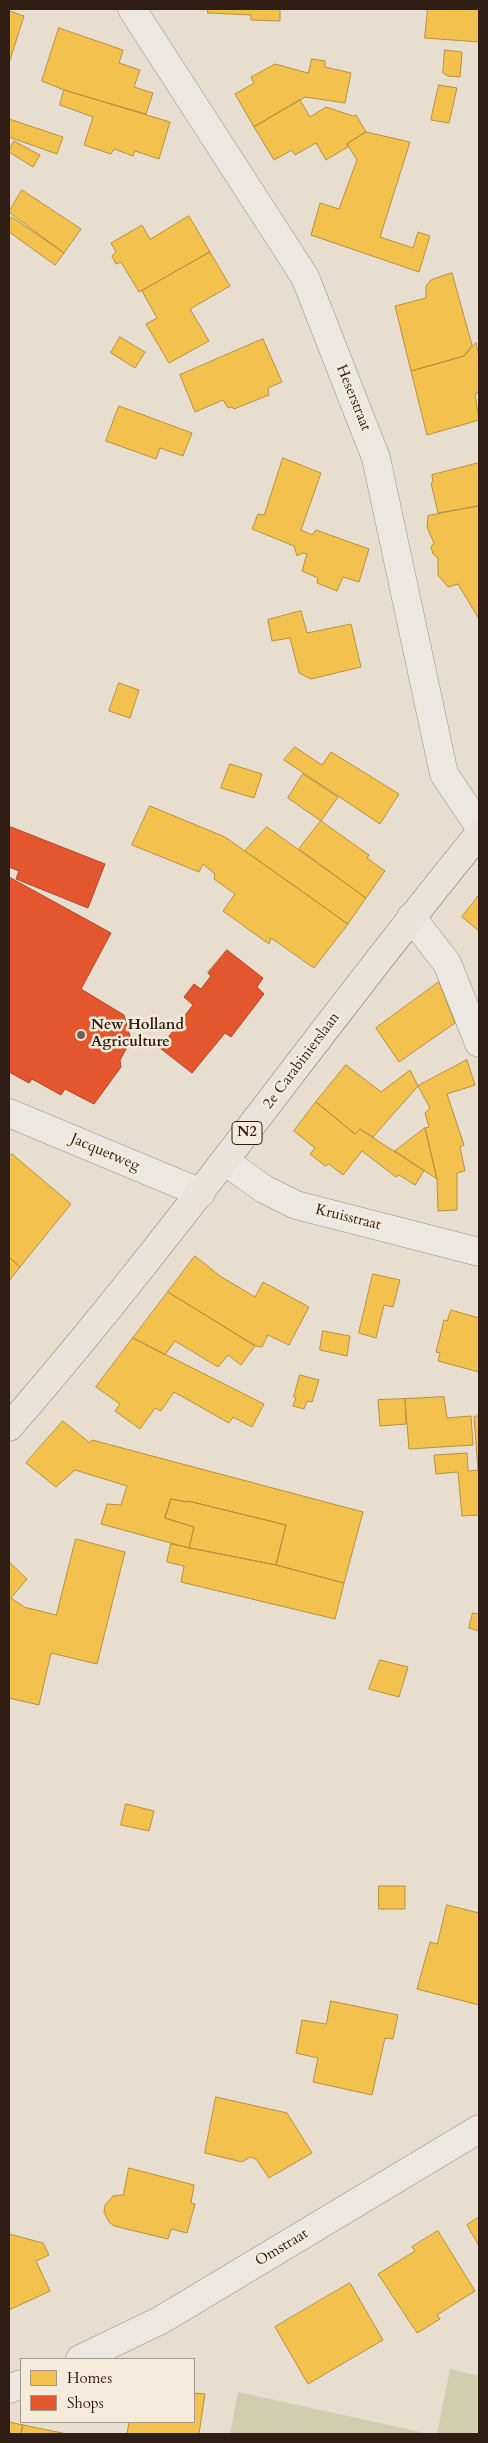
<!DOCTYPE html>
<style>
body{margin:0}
#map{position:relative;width:488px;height:2443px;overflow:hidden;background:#e7ded0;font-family:Cardo,serif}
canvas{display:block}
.frame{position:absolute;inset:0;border:10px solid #2f1d13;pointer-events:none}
.legend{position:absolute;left:20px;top:2358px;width:175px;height:65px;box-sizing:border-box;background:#f5ebdb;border:1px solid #a6998b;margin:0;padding:6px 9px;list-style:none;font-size:15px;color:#2f1d13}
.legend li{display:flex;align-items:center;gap:10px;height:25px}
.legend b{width:25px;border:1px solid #a6998b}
</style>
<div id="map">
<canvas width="488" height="2443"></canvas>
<div class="frame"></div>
<ul class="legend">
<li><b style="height:14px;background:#f2c14e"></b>Homes</li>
<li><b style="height:14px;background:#e4572e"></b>Shops</li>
</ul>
</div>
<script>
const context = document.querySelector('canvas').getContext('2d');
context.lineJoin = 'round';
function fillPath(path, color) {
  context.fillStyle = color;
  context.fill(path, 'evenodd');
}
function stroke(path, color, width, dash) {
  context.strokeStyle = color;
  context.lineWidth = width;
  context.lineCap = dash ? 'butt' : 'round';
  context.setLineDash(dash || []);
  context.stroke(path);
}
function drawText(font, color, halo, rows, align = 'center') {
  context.font = font + ' Cardo,serif';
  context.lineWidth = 5;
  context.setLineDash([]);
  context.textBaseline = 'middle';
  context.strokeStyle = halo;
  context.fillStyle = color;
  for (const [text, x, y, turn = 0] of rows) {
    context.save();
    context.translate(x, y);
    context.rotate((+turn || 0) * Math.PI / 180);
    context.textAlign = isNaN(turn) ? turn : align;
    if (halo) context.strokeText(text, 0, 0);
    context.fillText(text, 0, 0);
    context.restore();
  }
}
const green = new Path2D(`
 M450,2369L479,2376V2434H437Z
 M238,2392L430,2434H230Z`);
const homes = new Path2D(`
 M208,9H280V21L251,20V15L208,13Z
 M428,9H479V42L425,38Z
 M9,11L24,16L9,63Z
 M59,28L123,50L119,63L140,70L134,87L153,93L146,114L64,90L42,81Z
 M445,50L462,52L460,77L448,76L443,73Z
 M312,59L325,61V67L351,73L345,103L305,97L254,127L235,94L254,83L251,77L275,64L308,73Z
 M439,85L457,88L449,123L431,120Z
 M64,90L170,122L159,159L135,151L133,156L114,149L111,154L84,145L93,117L60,105Z
 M300,100L310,117L326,107L353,116L356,115L366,132L347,144L348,147L326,160L316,143L295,155L292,150L274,160L254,127Z
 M9,119L63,137L57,154L9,137Z
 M366,132L410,142L380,237L413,248L418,232L430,236L419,272L311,235L320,203L339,209L357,160L347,144Z
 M14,141L40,155L33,167L9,152Z
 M22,190L81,229L64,253L9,212Z
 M189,216L210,252L139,292L121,262L116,264L112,256L116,252L111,243L142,225L150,239Z
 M12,217L64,253L55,265L9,232V221Z
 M210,252L230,286L190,309L209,341L169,363L146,324L157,318L142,291Z
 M452,273L472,345L464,356L411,371L395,306L426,298V286L431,280Z
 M120,337L145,352L135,368L111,353Z
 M263,339L282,382L268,388L269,395L234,409L232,407L228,408L223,400L195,412L180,375Z
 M476,343L479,356V392L475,394L479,420L427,435L411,371L464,356Z
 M119,406L192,433L183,456L160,448L156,459L106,441Z
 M283,458L321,473L301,530L312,535L316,530L369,549L359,582L343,577L337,591L317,583L318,578L302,571L307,554L303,553L297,556L294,546L252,529L258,514L264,515Z
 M479,463V506L438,513L431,483L433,482L432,475Z
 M479,506V619L458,584L448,587L438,575V558L433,554L431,547L434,543L427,527L428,516Z
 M301,611L307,633L351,624L361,667L311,679L299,673L290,638L272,641L268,620Z
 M119,683L139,690L130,718L109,711Z
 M295,747L322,765L331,752L399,794L380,824L284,760Z
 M230,764L262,774L254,798L221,788Z
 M303,774L338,797L321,821L288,798Z
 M150,806L225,837L348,924L314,968L271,938L269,944L223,911L235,894L214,879L215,874L203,864L199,872L132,845Z
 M321,821L369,855L367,858L385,871L366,898L299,849Z
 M267,827L366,898L348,924L245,851Z
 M479,895V931L462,917Z
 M439,982L455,1023L399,1062L376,1028Z
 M467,1060L475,1085L447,1094L464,1145L460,1147L465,1171L457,1173V1210L438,1211L437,1179L425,1128L429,1127L425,1113L430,1108L418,1086Z
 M346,1065L381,1092L410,1070L418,1086L373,1137L360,1129L355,1134L316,1102Z
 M316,1102L355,1134L360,1129L424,1171L415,1185L399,1175L396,1177L362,1151L343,1175L329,1164L325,1166L310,1154L315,1148L294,1131Z
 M425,1128L437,1179L395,1151Z
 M12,1154L71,1204L20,1267L9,1257V1157Z
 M195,1256L220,1276L255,1297L263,1282L309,1307L289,1345L268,1335L262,1347L256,1346L168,1292Z
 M9,1257L20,1267L9,1281Z
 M373,1274L400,1280L393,1307L384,1305L376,1338L359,1333Z
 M168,1292L255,1346L241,1365L228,1355L218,1367L175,1341L165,1355L133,1338Z
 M451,1310L479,1318V1372L438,1361L440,1353L436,1352L444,1320L447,1321Z
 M323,1331L350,1336L347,1356L320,1350Z
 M133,1338L264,1404L252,1427L233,1417L229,1423L174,1392L161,1411L155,1408L140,1429L115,1411L120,1404L96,1387Z
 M300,1375L319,1380L312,1402L307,1401L304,1409L293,1406L296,1397H294Z
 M444,1397L447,1418L471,1416L473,1445L409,1449L405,1399Z
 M405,1399L406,1424L380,1426L378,1400Z
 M479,1416V1515L462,1516L458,1472L436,1474L434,1455L467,1453L468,1471L478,1470L474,1417Z
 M63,1421L90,1443L92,1440L363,1512L344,1583L276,1565L286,1525L188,1501L187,1502L171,1499L165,1518L194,1527L189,1548L101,1524L107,1504L121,1505L127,1486L75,1470L56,1487L26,1463Z
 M171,1499L187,1502L188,1501L286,1525L276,1565L189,1548L194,1527L165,1518Z
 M76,1539L125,1552L97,1664L51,1653L39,1705L9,1698V1562L27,1579L11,1598L24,1607L56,1615Z
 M171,1544L276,1565L344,1583L335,1619L181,1582L184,1566L167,1562Z
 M473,1613L479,1614V1631L469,1628Z
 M380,1660L408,1667L399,1697L369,1689Z
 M126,1804L154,1811L149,1831L121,1825Z
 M379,1886H405V1909H379Z
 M447,1905L479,1913V2005L417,1989L430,1942L437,1944Z
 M331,2001L398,2015L393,2039L385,2038L372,2095L313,2082L318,2058L296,2053L302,2020L326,2024Z
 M216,2097L287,2113L312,2153L269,2178L256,2159L250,2157L242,2162L205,2153Z
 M129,2168L194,2185L191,2203L195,2204L187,2233L171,2229L168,2239L114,2226L109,2222L104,2212L105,2205L113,2196L123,2195Z
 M479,2217V2246L467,2225Z
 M438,2231L475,2291L437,2315L440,2319L417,2333L378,2274L415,2251L412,2247Z
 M9,2234L43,2243L49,2255L36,2261L50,2291L9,2310Z
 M350,2283L383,2340L308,2384L275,2327Z
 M194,2393L205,2394L199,2434H127L129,2422H194Z
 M9,2422L23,2425L21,2434H9Z
 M23,2425L67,2434H21Z`);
const shops = new Path2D(`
 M11,827L105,864L88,908L16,879L19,871L9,867V831Z
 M9,877L111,933L81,989L124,1015L131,1040L120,1060L121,1067L94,1104L65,1089L61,1095L32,1079L29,1083L9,1072Z
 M227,950L263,978L257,987L264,994L231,1037L225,1033L192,1073L160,1048L193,1005L184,997L194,984L201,989L211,976L208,973Z`);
const minor = new Path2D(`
 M132,9L305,277L376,458L444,774L479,826
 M411,917L447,963L479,1043
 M9,1113L201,1193
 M226,1162L264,1189L296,1205L479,1252
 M80,2359L161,2320L479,2129
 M9,2389L21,2384`);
const major = new Path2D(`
 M9,1427C175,1237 319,1029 479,834`);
const markers = [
 [81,1035,5,"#6f6155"]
];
const shields = [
 [247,1133,30]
];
const shieldNames = [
 ["N2",247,1133]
];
const streetNames = [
 ["Heserstraat",353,398,68],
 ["2e Carabinierslaan",302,1061,-53],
 ["Jacquetweg",105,1153,23],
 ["Kruisstraat",348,1218,14],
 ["Omstraat",282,2248,-31]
];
const poiNames = [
 ["New Holland",91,1026],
 ["Agriculture",91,1043]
];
fillPath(green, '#d0ceae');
fillPath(homes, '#f2c14e');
stroke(homes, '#b8903c', 1);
fillPath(shops, '#e4572e');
stroke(shops, '#ae4626', 1);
stroke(minor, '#978f86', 29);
stroke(major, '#7d766d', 29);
stroke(minor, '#ece7e0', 28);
stroke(major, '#e9e3db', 28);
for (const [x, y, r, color] of markers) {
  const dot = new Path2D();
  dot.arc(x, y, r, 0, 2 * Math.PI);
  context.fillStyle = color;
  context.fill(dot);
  stroke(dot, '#f5ebdb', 2);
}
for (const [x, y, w] of shields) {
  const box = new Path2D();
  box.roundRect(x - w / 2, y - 11.5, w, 23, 4);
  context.fillStyle = '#f5ebdb';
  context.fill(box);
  stroke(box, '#2f1d13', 1);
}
drawText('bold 14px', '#2f1d13', null, shieldNames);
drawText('15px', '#2f1d13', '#f5ebdb', streetNames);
drawText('bold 15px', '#2f1d13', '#f5ebdb', poiNames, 'left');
</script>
